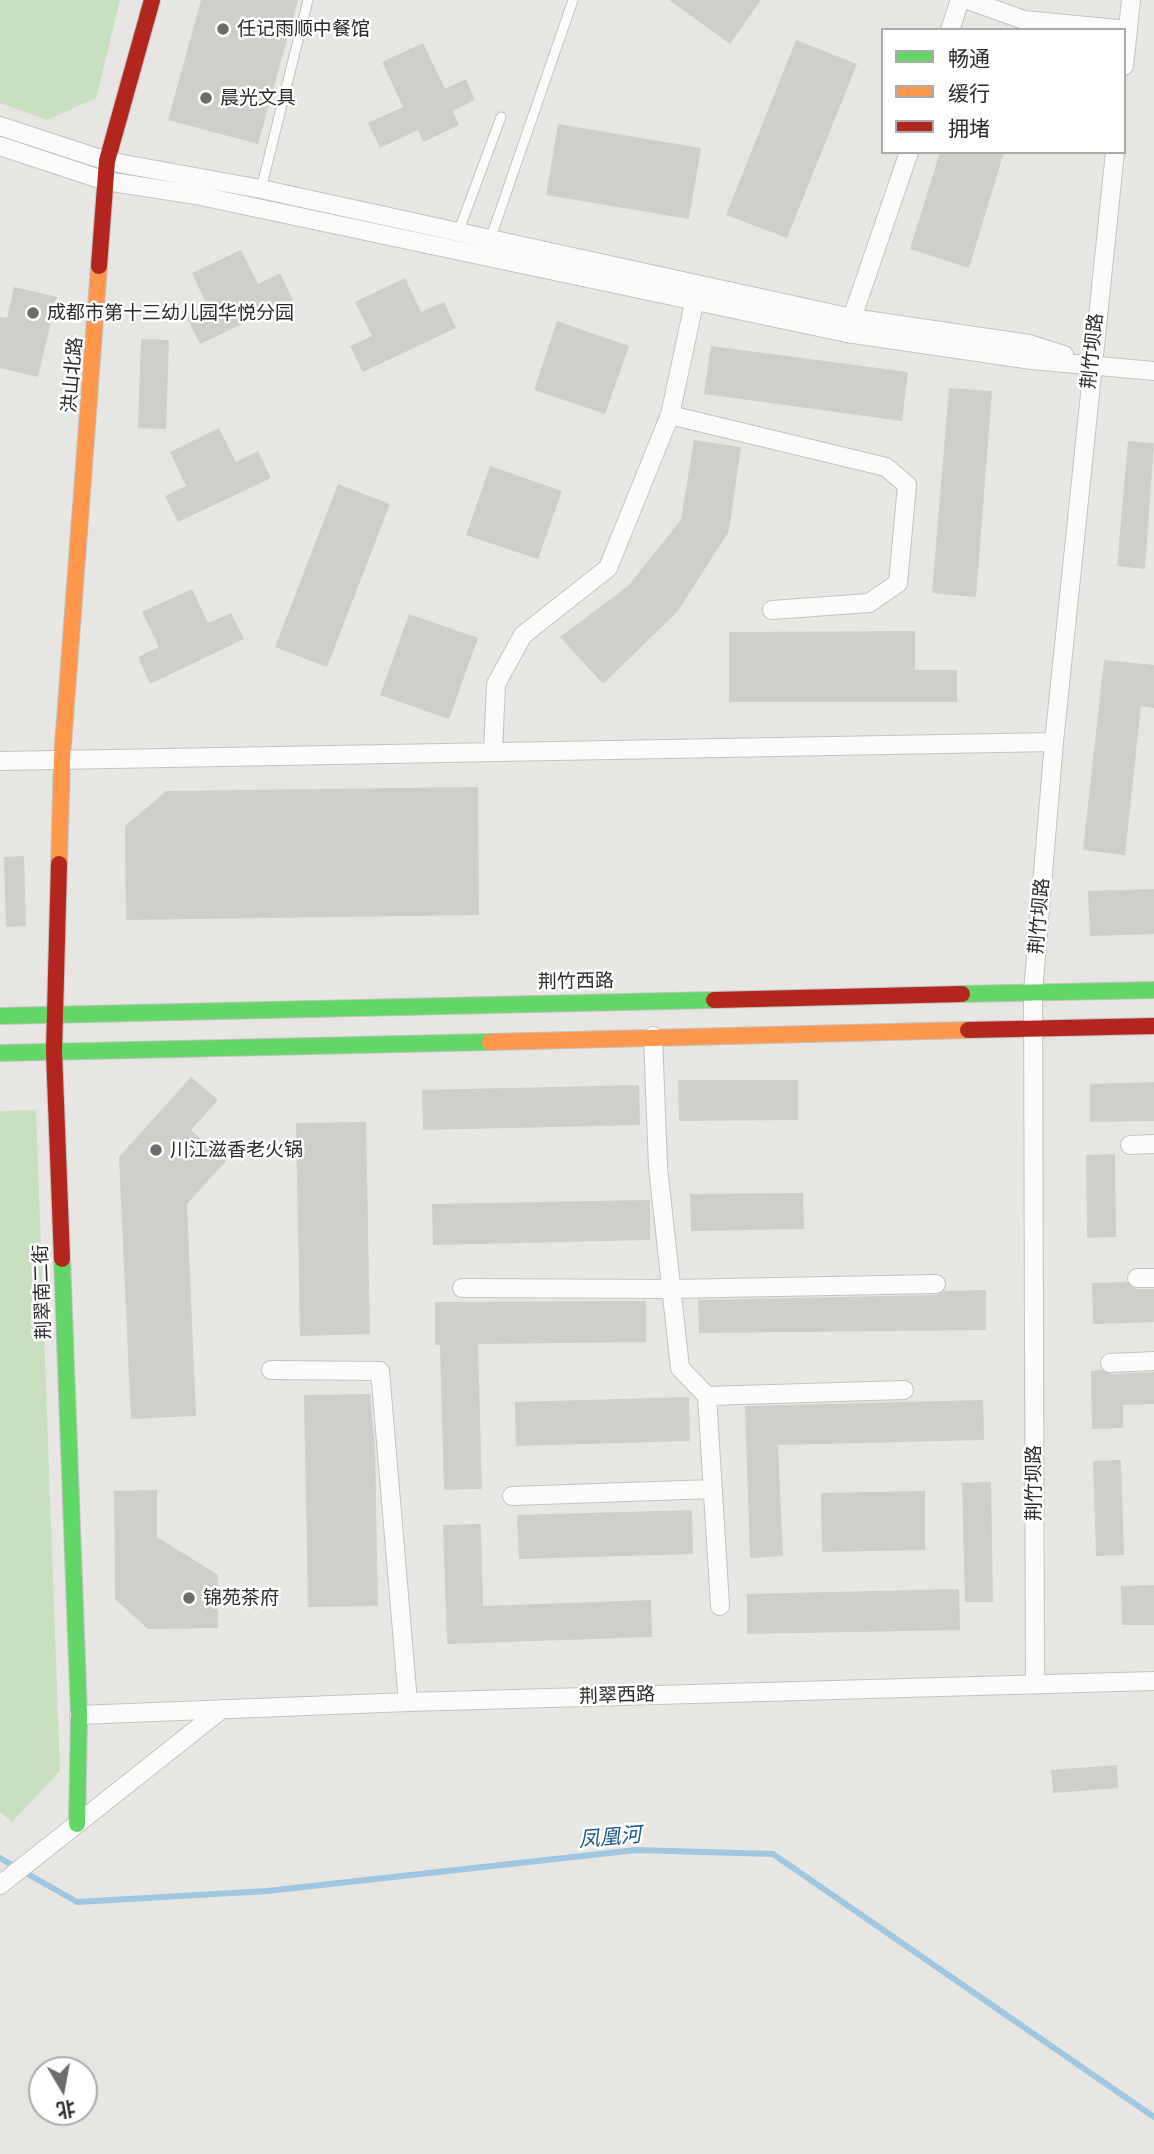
<!DOCTYPE html>
<meta charset="utf-8">
<style>
body{margin:0}
#map{position:relative;width:1154px;height:2154px;overflow:hidden;background:#e8e6e2;font-family:Barlow,"Noto Sans SC",sans-serif}
canvas{display:block}
.legend{position:absolute;left:881px;top:28px;width:245px;height:126px;box-sizing:border-box;background:#fff;border:2px solid #aaa;margin:0;padding:9px 12px;list-style:none;font-size:21px;color:#2b2b2b}
.legend li{display:flex;align-items:center;gap:14px;height:35px}
.legend b{width:35px;border:2px solid #aaa}
.north{position:absolute;left:28px;top:2056px;width:70px;height:70px;box-sizing:border-box;background:#fff;border:2px solid #aaa;border-radius:50%;rotate:170deg;font-size:19px;font-weight:700;line-height:28px;text-align:center;color:#2b2b2b}
.north::after{content:'';display:block;margin:auto;width:24px;height:32px;background:#6d6c6b;clip-path:polygon(50% 0,100% 100%,50% 72%,0 100%)}
</style>
<div id="map">
<canvas width="1154" height="2154"></canvas>
<ul class="legend">
<li><b style="height:9px;background:#63d668"></b>畅通</li>
<li><b style="height:9px;background:#ff974d"></b>缓行</li>
<li><b style="height:9px;background:#b3261e"></b>拥堵</li>
</ul>
<div class="north">北</div>
</div>
<script>
const context = document.querySelector('canvas').getContext('2d');
context.lineJoin = 'round';
function fillPath(path, color) {
  context.fillStyle = color;
  context.fill(path, 'evenodd');
}
function stroke(path, color, width, dash) {
  context.strokeStyle = color;
  context.lineWidth = width;
  context.lineCap = dash ? 'butt' : 'round';
  context.setLineDash(dash || []);
  context.stroke(path);
}
function drawText(font, color, halo, rows, align = 'center') {
  context.font = font + ' Barlow,"Noto Sans SC",sans-serif';
  context.lineWidth = 5;
  context.setLineDash([]);
  context.textBaseline = 'middle';
  context.strokeStyle = halo;
  context.fillStyle = color;
  for (const [text, x, y, turn = 0] of rows) {
    context.save();
    context.translate(x, y);
    context.rotate((+turn || 0) * Math.PI / 180);
    context.textAlign = isNaN(turn) ? turn : align;
    if (halo) context.strokeText(text, 0, 0);
    context.fillText(text, 0, 0);
    context.restore();
  }
}
const green = new Path2D(`
 M0,0H120L96,98L47,120L0,103Z
 M36,1110L60,1771L12,1822L0,1812V1111Z`);
const stream = new Path2D(`
 M0,1858L77,1902L267,1891L636,1850L773,1854L1154,2117`);
const building = new Path2D(`
 M201,0H298L258,144L168,120Z
 M669,0H761L730,44Z
 M796,40L857,64L787,238L726,215Z
 M423,43L445,89L466,79L475,100L453,111L459,125L423,142L418,130L380,148L368,123L403,107L382,62Z
 M558,124L701,148L689,219L546,195Z
 M940,152H1004L969,268L910,249Z
 M241,250L258,284L280,273L293,300L200,344L187,318L208,308L192,273Z
 M405,278L421,312L444,302L456,328L363,372L350,346L372,336L355,302Z
 M14,287L57,297L38,377L0,368V317L7,318Z
 M557,321L629,346L605,414L534,390Z
 M141,339L169,340L166,429L138,428Z
 M711,346L908,372L902,421L704,394Z
 M949,388L992,391L976,597L932,593Z
 M219,428L236,462L258,451L271,478L178,522L165,496L186,486L170,452Z
 M694,440L741,447L729,531L678,611L603,684L560,637L628,586L681,520Z
 M1128,441L1154,443L1145,569L1117,566Z
 M490,466L562,491L538,559L466,535Z
 M338,484L390,504L327,667L275,647Z
 M192,589L208,623L231,613L244,639L150,684L138,657L159,647L142,612Z
 M409,614L478,638L449,719L380,695Z
 M915,631V670H957V702H729V632Z
 M1104,660L1154,665V708L1141,706L1125,855L1083,850Z
 M478,787L479,915L126,920L125,826L166,791Z
 M24,856L26,926L6,927L4,857Z
 M1154,889V934L1090,936L1088,891Z
 M191,1077L218,1100L191,1130L226,1161L187,1204L196,1416L131,1419L119,1157Z
 M678,1080H798V1120L679,1121Z
 M1154,1082V1121L1090,1122V1084Z
 M639,1085L640,1125L423,1130L422,1090Z
 M366,1122L370,1334L300,1336L296,1123Z
 M1115,1154L1116,1237L1087,1238L1086,1155Z
 M803,1193L804,1229L691,1231L690,1194Z
 M650,1200V1240L433,1245L432,1204Z
 M1127,1282L1136,1289H1154V1322L1093,1324L1092,1283Z
 M986,1290V1330L699,1333L698,1300L936,1295L945,1291Z
 M646,1301V1342L478,1344L482,1489L444,1490L440,1345H435V1302Z
 M1102,1370L1111,1374L1154,1372V1404L1123,1405V1428L1092,1429L1091,1371Z
 M370,1394L375,1448L378,1606L308,1607L304,1395Z
 M689,1397L690,1441L516,1446L515,1402Z
 M983,1400L984,1440L778,1445L783,1556L750,1558L745,1406Z
 M1121,1460L1124,1555L1096,1556L1093,1461Z
 M991,1482L993,1602H965L962,1483Z
 M157,1490V1537L218,1575V1628L148,1629L115,1599L114,1491Z
 M925,1491V1550L822,1552L821,1493Z
 M692,1510L693,1554L519,1559L517,1515Z
 M481,1524L483,1606L651,1600L652,1637L447,1644L443,1525Z
 M1154,1585V1625H1122L1121,1586Z
 M959,1589L960,1630L747,1634V1594Z
 M1117,1765L1118,1788L1053,1793L1051,1770Z`);
const lane = new Path2D(`
 M261,189L308,0
 M458,233L501,117
 M490,240L573,0`);
const street = new Path2D(`
 M968,0L1024,20L1128,30
 M950,30L960,0
 M1124,66L1131,0
 M0,126L107,161L261,189L852,318L1029,344L1064,355
 M0,146L106,181L196,195L847,333L1032,360L1154,371
 M852,318L909,152
 M670,415L886,467L907,485L898,583L869,603L772,610
 M493,751L496,684L523,635L608,568L670,415L697,289
 M0,761L1054,742
 M653,1036L658,1167L680,1368L707,1396L720,1606
 M1130,1145L1154,1144
 M1137,1278H1154
 M462,1288L671,1289L936,1284
 M1110,1363L1154,1361
 M271,1370L380,1371L408,1702
 M707,1396L904,1390
 M512,1496L713,1489
 M1035,1683L1033,992L1054,742L1115,152
 M79,1715L408,1702L1154,1681
 M0,1885L222,1709`);
const fast = new Path2D(`
 M962,994L1154,990
 M0,1016L714,1000
 M0,1053L490,1042
 M62,1259L79,1715L77,1824`);
const slow = new Path2D(`
 M59,864L62,758L99,266
 M490,1042L968,1030`);
const jam = new Path2D(`
 M99,266L107,161L152,0
 M59,864L54,1051L62,1259
 M714,1000L962,994
 M968,1030L1154,1026`);
const markers = [
 [223,29,7,"#6d6c6b"],
 [206,98,7,"#6d6c6b"],
 [33,313,7,"#6d6c6b"],
 [156,1150,7,"#6d6c6b"],
 [189,1598,7,"#6d6c6b"]
];
const poiNames = [
 ["任记雨顺中餐馆",237,29],
 ["晨光文具",220,98],
 ["成都市第十三幼儿园华悦分园",47,313],
 ["川江滋香老火锅",170,1150],
 ["锦苑茶府",203,1598]
];
const streetNames = [
 ["荆竹坝路",1092,351,-84],
 ["洪山北路",72,375,-85],
 ["荆竹坝路",1039,916,-85],
 ["荆竹西路",576,981,-1],
 ["荆翠南二街",42,1292,-92],
 ["荆竹坝路",1034,1483,-90],
 ["荆翠西路",617,1695,-2]
];
const waterNames = [
 ["凤凰河",610,1837,-5]
];
fillPath(green, '#c8e0bf');
stroke(stream, '#9ec7e1', 6);
fillPath(building, '#d0cecb');
stroke(lane, '#c2c2c1', 11);
stroke(street, '#c2c2c1', 20);
stroke(fast, '#c2c2c1', 18);
stroke(slow, '#c2c2c1', 18);
stroke(jam, '#c2c2c1', 18);
stroke(lane, '#fcfbfb', 9);
stroke(street, '#fcfbfb', 18);
stroke(fast, '#63d668', 16);
stroke(slow, '#ff974d', 16);
stroke(jam, '#b3261e', 16);
for (const [x, y, r, color] of markers) {
  const dot = new Path2D();
  dot.arc(x, y, r, 0, 2 * Math.PI);
  context.fillStyle = color;
  context.fill(dot);
  stroke(dot, '#fff', 2.5);
}
drawText('19px', '#2b2b2b', '#fff', poiNames, 'left');
drawText('19px', '#2b2b2b', '#fff', streetNames);
drawText('italic 21px', '#1d598c', '#fff', waterNames);
</script>
